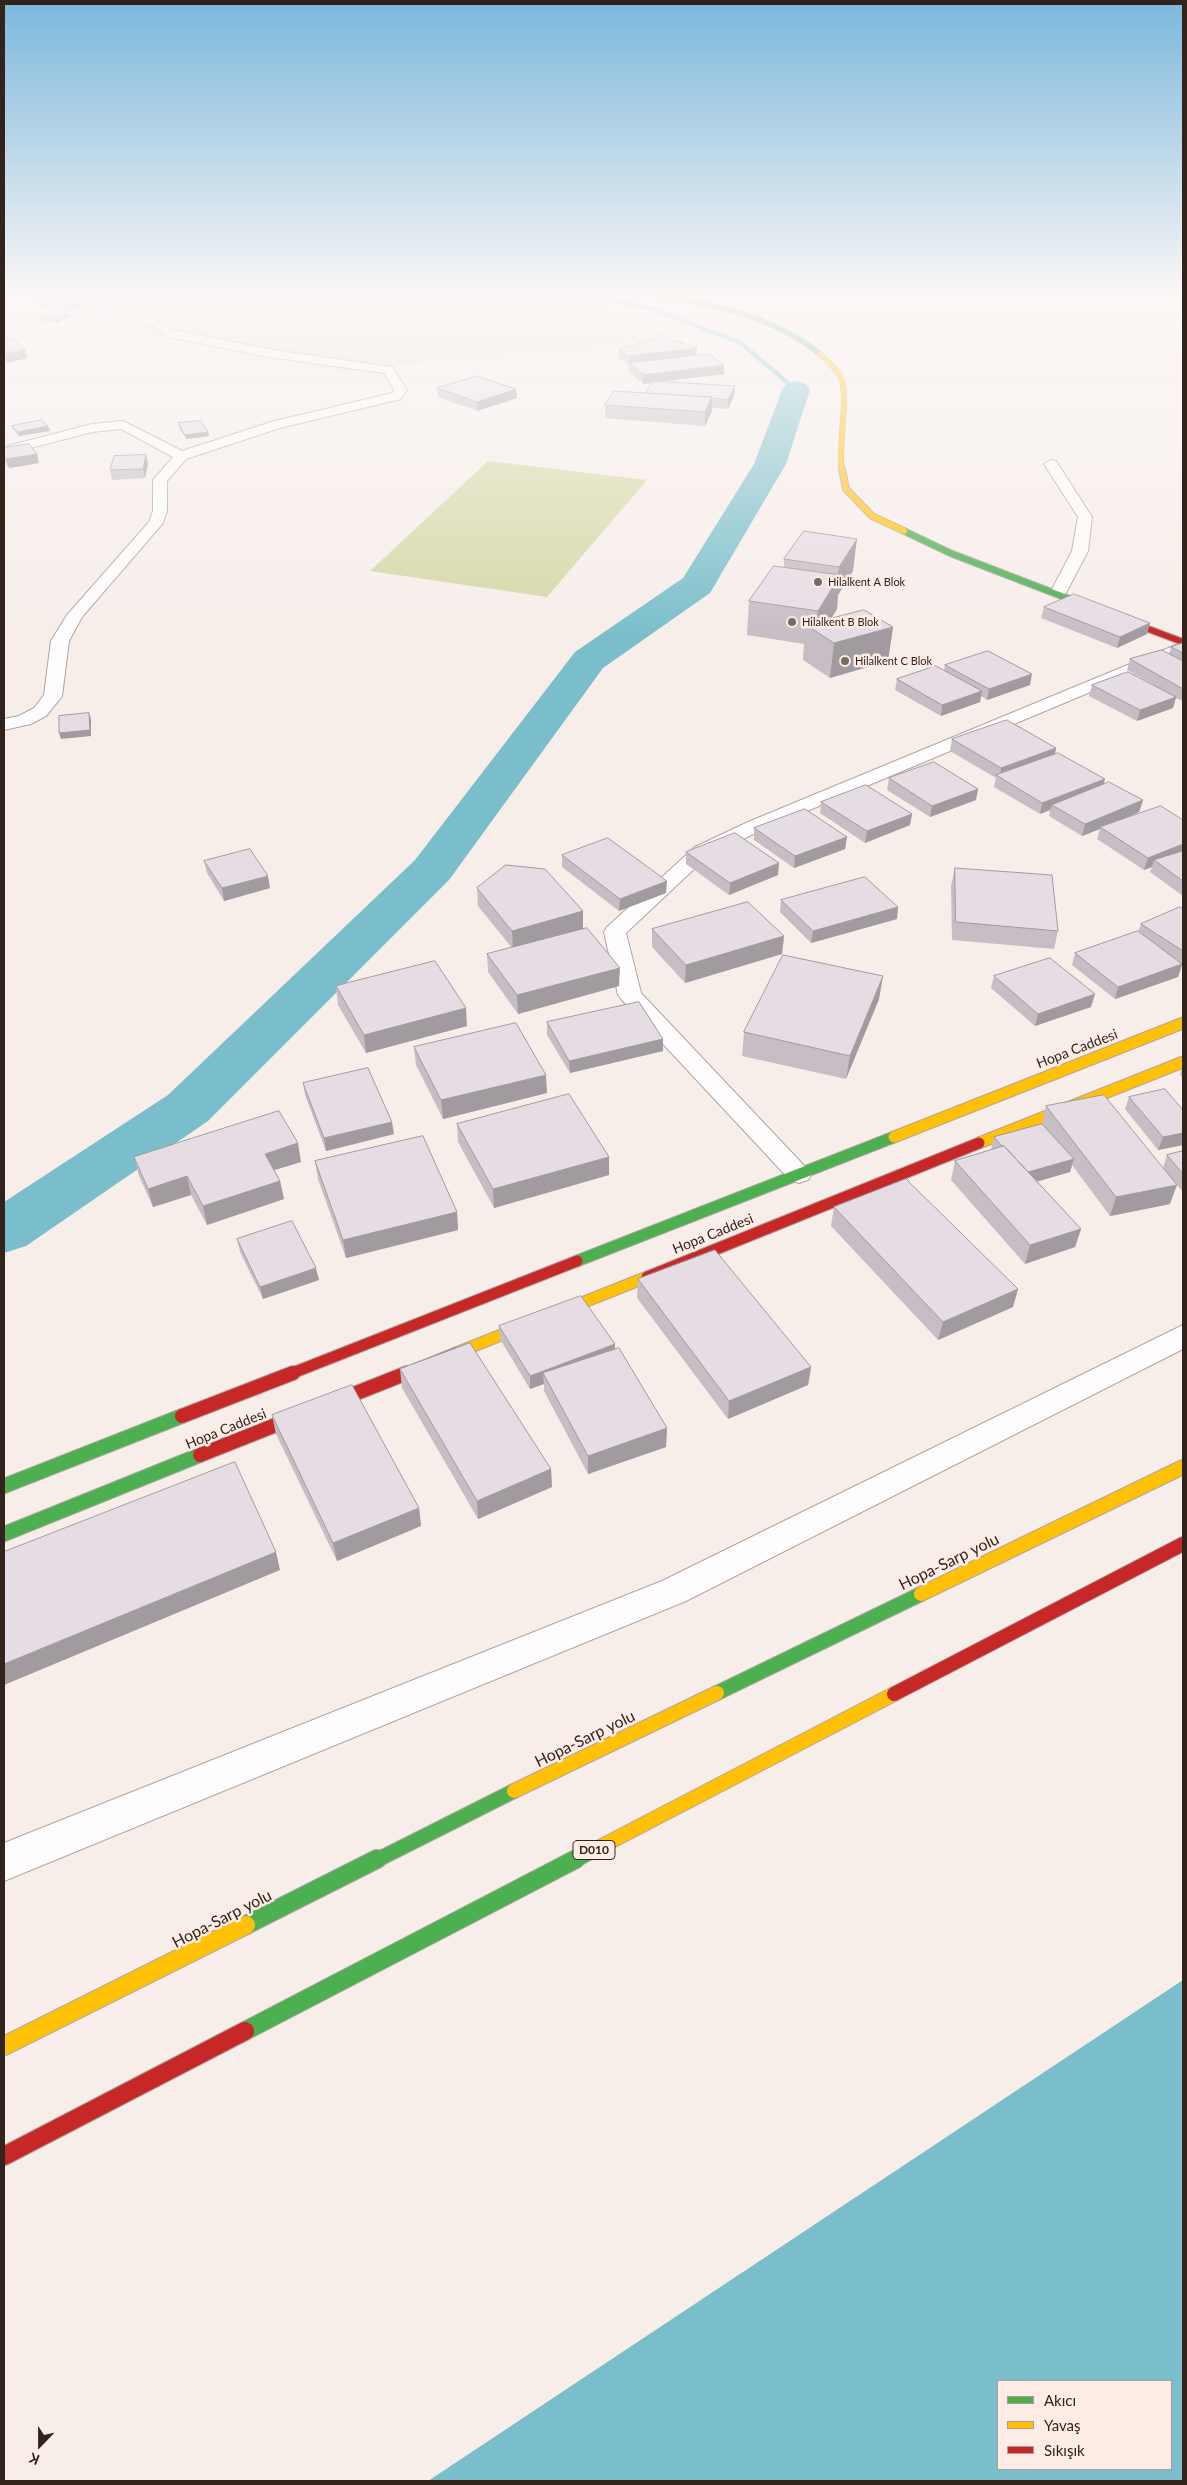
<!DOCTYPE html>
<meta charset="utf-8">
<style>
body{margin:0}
#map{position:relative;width:1187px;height:2485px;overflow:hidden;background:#f7eeea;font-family:Lato,sans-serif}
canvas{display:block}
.frame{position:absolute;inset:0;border:5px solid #32241d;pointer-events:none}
.legend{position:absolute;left:997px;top:2380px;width:175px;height:90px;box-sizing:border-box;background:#fcece5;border:1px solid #ab9c95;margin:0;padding:6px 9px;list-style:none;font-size:15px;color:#32241d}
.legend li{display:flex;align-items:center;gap:10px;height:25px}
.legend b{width:25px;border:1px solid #ab9c95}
.north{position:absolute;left:15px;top:2420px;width:50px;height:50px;-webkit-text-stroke:4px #fcece5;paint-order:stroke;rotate:202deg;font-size:14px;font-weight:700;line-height:20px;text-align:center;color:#32241d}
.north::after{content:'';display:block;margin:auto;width:18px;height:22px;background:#32241d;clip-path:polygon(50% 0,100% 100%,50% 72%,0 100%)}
</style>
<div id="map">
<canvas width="1187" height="2485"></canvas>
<div class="frame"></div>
<ul class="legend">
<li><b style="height:6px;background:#4caf50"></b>Akıcı</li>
<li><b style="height:6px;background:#ffc107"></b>Yavaş</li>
<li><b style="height:6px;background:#c62828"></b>Sıkışık</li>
</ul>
<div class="north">K</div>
</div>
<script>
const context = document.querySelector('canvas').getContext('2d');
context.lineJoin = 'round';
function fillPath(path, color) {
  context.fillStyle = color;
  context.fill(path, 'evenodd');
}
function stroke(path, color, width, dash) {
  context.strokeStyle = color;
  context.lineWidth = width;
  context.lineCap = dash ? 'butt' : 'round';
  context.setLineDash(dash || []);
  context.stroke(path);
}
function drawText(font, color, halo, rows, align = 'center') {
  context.font = font + ' Lato,sans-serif';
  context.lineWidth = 5;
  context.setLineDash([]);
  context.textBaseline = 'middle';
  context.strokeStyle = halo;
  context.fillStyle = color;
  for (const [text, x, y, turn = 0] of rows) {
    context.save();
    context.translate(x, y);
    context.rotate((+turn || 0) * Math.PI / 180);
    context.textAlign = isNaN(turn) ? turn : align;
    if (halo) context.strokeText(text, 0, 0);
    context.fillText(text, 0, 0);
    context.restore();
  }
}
const industrial = new Path2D(`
 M68,291H537L608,309L668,336L578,352L445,359L354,373L154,335L116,316L49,296Z`);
const green = new Path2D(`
 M488,461L647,480L547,597L370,571Z`);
const water = new Path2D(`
 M1183,1980V2481H428ZM998,2381H1171V2469H998Z`);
const stream = new Path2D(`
 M567,291L650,308L741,343L796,390`);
const river = new Path2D(`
 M796,381L806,384L810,390L786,464L710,593L603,668L449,880L208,1121L26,1246L4,1253V1202L168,1095L415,860L575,652L683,578L754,464L782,390L786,384Z`);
const street = new Path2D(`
 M69,291H85L79,295L141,309L172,330L268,349L392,367L407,390L401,399L280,428L186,459L167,481V511L163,523L82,617L69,641L62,696L59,700L46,716L31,724L4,730V719L19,716L34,708L44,695L51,641L67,615L149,522L153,511V480L173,457L121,429L92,432L4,455V447L92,424L123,421L182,451L271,422L392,393L394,390L384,373L268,357L168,337L133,314L66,298L65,294Z
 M1051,460L1056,461L1092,517L1088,551L1066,593L1058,598L1050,593L1072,551L1078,517L1044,464Z
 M1183,642V653L762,830L709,855L626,933L641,993L812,1174L808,1180L799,1183L790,1180L622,1000L618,995L604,932L607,927L695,847L748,822Z
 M1183,1325V1349L686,1601L4,1881V1843L662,1581Z`);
const fastFar4 = new Path2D(`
 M642,291C704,304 770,313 820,354`);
const fastFar3 = new Path2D(`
 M904,531L950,553L1111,615`);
const fastFar2 = new Path2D(`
 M577,1261L894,1137`);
const fastFar1 = new Path2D(`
 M4,1486L182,1416
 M4,1534L200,1455
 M717,1693L921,1594
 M375,1861L514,1791
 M574,1861L598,1848`);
const fast = new Path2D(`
 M246,1925L377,1859
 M245,2031L576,1859`);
const slowFar4 = new Path2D(`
 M820,354C826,360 834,367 839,374C851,392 837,447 842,470`);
const slowFar3 = new Path2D(`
 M842,469L846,489L872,516L904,531`);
const slowFar2 = new Path2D(`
 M894,1137L1183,1023
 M979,1143L1183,1062
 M456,1353L647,1277`);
const slowFar1 = new Path2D(`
 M921,1594L1183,1467
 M514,1791L717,1693
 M598,1848L894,1694`);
const slow = new Path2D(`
 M4,2046L246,1925`);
const jamFar3 = new Path2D(`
 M1111,615L1183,642`);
const jamFar2 = new Path2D(`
 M647,1277L979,1143
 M290,1374L577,1261
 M404,1374L456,1353`);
const jamFar1 = new Path2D(`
 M182,1416L293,1373
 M200,1455L407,1373
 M894,1694L1183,1544`);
const jam = new Path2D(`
 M4,2156L245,2031`);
const wall = new Path2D(`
 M17,291H51L52,292L34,297L17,292Z
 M37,299L82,307L68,312L39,307Z
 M39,316L69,317L57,323L40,321Z
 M4,340L25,349L27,358L7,363L4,360Z
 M697,348L696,356L724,374L663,381L735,386L734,396L728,409L712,408V411L705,426L605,418V405L646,393L652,383L643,384L629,372V365L619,358V349Z
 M437,388L516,389L517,398L477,411L438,397Z
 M178,423L208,432L209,436L186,439L179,428Z
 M12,426H48L50,431L19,436L13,430Z
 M4,448L39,463L9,468L4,462Z
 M146,455L148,464L145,478L112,480L110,470Z
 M804,531L853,571L838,595L837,609L830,619L893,627L888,661L830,678L803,660L804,644L747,635L749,601L784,567V559Z
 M1044,607L1147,634L1117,648L1041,618Z
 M1183,643V701L1176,698L1173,708L1137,721L1089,696L1092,685H1154L1127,670L1130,659L1169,654L1171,647Z
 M945,665L1030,685L987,700L981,696L980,702L941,716L895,690L897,679L944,671Z
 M952,739L1056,748L1055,754L1103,784L1143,800L1139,812L1116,822L1183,820V896L1150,872L1152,867L1144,870L1097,839L1100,829L1082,836L1049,816L1050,810L1040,814L994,787L996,778L950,751Z
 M889,778L976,800L930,817L887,790Z
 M821,802L912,814L910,825L865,843L820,813Z
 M754,828L847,837L845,849L794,868L754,840Z
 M686,852L778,875L729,895L686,864Z
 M562,855L666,893L619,911L562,867Z
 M204,861L270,888L224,901L207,873Z
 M955,868L1058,931L1054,949L952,940L951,886Z
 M477,888L583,911V929L619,986L518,1014L488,972L487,954L512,948L478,906Z
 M781,900L898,907L897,919L811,943L780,912Z
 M1183,909V966L1182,965L1178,977L1115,999L1072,965L1075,953L1138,932L1141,924Z
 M652,929L784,936L782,954L685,983L652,947Z
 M994,976L1091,1007L1035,1026L991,988Z
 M336,986L467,1026L366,1053L338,1005Z
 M879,999L846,1079L742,1056L744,1032Z
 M547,1022L663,1039V1051L570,1073L547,1035Z
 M414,1047L547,1093L443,1119L416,1065Z
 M1183,1064V1078L1180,1075Z
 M303,1083L394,1134L326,1151L305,1095Z
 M1129,1097L1183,1110V1145L1158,1150L1125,1109Z
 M1046,1106L1163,1168L1167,1155L1183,1151V1192L1165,1171L1170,1204L1110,1216L1072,1165L1070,1172L1037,1181L1081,1229L1075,1247L1025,1264L951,1180L955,1161L991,1150L994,1137L1042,1124Z
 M457,1124L609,1157V1175L494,1208L458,1142Z
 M134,1157L301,1162L274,1170L280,1181L284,1199L207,1225L191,1195L153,1207L139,1176Z
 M315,1161L457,1212L458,1230L346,1258L318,1179Z
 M834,1207L1018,1289L1013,1307L938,1340L831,1226Z
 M237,1239L319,1280L263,1299L240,1252Z
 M638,1279L811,1367L808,1385L728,1419L637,1298Z
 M499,1326L615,1344V1350L667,1428L666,1447L588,1474L544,1391V1384L530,1389L500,1339Z
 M400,1369L551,1469L552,1487L478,1519L402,1388Z
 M272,1415L419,1508L421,1526L337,1561L276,1434Z`);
const shadedWall = new Path2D(`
 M39,291H51L52,292L34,297L33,292Z
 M81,298L82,307L68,312L66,304Z
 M68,313L69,317L57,323L56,319Z
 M697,348L696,357L629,364V356Z
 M25,349L27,358L7,363L5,354Z
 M724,365V374L643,384V375Z
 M735,386L734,396L728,409V400Z
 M516,389L517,398L477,411V402Z
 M712,397V411L705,426V412Z
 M48,426L50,431L19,436L18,432Z
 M208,432L209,436L186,439L185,435Z
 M37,454L39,463L9,468L6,459Z
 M146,455L148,464L145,478L143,469Z
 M857,539L853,571L838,595L837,609L821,635L816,631L818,611L837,580L839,567Z
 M1150,623L1147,634L1117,648L1120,637Z
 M893,627L888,661L830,678L834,643Z
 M1032,674L1030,685L987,700L989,689Z
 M982,691L980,702L941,716L942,705Z
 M1176,697L1173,708L1137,721L1140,710Z
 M89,713L91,719V736L61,739L59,733Z
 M1056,748L1054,759L1000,777L1001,768Z
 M1105,779L1102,791L1052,805L1050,810L1040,814L1042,803Z
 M978,789L976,800L930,817L932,806Z
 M1143,800L1139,812L1101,828L1100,827V829L1082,836L1085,824Z
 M912,814L910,825L865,843L867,831Z
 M847,837L845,849L794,868L795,856Z
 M1183,844V855L1154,860L1152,867L1144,870L1148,858Z
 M779,863L778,875L729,895L730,883Z
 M268,876L270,888L224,901L222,888Z
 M667,881L666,893L619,911L620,899Z
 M898,907L897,919L811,943L813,931Z
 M583,911V929L513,949L512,931Z
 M784,936L782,954L685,983L686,965Z
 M1182,964L1178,977L1115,999L1118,987Z
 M620,968L619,986L518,1014L517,995Z
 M883,976L879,999L846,1079L850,1056Z
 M1095,994L1091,1007L1035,1026L1038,1014Z
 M466,1008L467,1026L366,1053L364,1035Z
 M663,1039V1051L570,1073L569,1061Z
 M546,1075L547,1093L443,1119L441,1100Z
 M392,1122L394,1134L326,1151L324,1138Z
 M1183,1133V1145L1158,1150L1163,1137Z
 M298,1143L301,1162L268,1172L265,1154Z
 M609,1157V1175L494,1208L493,1189Z
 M1074,1159L1070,1172L1022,1186L1025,1173Z
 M187,1176L191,1195L153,1207L148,1189Z
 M280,1181L284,1199L207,1225L203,1206Z
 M1177,1185L1170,1204L1110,1216L1116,1197Z
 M457,1212L458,1230L346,1258L343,1240Z
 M1081,1229L1075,1247L1025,1264L1030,1245Z
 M316,1268L319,1280L263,1299L260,1287Z
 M1018,1289L1013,1307L938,1340L943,1322Z
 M615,1344L614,1357L543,1373L544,1384L530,1389V1376Z
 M811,1367L808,1385L728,1419L729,1401Z
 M667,1428L666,1447L588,1474V1456Z
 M551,1469L552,1487L478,1519L477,1501Z
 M419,1508L421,1526L337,1561L333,1543Z
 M276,1552L280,1570L4,1685V1664Z`);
const building = new Path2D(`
 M27,291H39L33,292Z
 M52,293L81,298L66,304L37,299Z
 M51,311L68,313L56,319L39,316Z
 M664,337L697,348L629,356L619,349Z
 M13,339L25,349L5,354L4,353V340Z
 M709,354L724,365L643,375L629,363Z
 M477,376L516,389L477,402L437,388Z
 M653,381L735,386L728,400L712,398V397L646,393Z
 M614,391L712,397L705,412L605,405Z
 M42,420L48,426L18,432L12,426Z
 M201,421L208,432L185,435L178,423Z
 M29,444L37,454L6,459L4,455V448Z
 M146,455L143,469L110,470L114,456Z
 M804,531L857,539L839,567L784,559Z
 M774,566L840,575L818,611L749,601Z
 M1074,594L1150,623L1120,637L1044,607Z
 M864,610L893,627L834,643L806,625Z
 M1183,643V653L1171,647Z
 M1162,650L1183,661V689L1130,659Z
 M988,651L1032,674L989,689L945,665Z
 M936,666L982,691L942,705L897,679Z
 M1128,672L1176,697L1140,710L1092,685Z
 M89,713L90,730L59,733V716Z
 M1007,720L1056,748L1001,768L952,739Z
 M1058,753L1105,779L1042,803L996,775Z
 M934,762L978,789L932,806L889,778Z
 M1109,782L1143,800L1085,824L1052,805Z
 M866,785L912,814L867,831L821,802Z
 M1161,806L1183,820V844L1148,858L1100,827Z
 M805,809L847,837L795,856L754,828Z
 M735,833L779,863L730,883L686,852Z
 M608,838L667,881L620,899L562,855Z
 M250,849L268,876L222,888L204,861Z
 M1183,851V881L1154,860Z
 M506,865L545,869L583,911L512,931L477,888Z
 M955,868L1052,875L1058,931L956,922Z
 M865,877L898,907L813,931L781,900Z
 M748,902L784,936L686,965L652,929Z
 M1180,907L1183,909V951L1141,924Z
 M587,928L620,968L517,995L487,954Z
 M1138,931L1182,964L1118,987L1075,953Z
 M783,955L883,976L850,1056L744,1032Z
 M1050,958L1095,994L1038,1014L994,976Z
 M435,961L466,1008L364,1035L336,986Z
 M639,1002L663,1039L569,1061L547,1022Z
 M516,1023L546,1075L441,1100L414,1047Z
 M368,1068L392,1122L324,1138L303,1083Z
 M1165,1089L1183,1110V1133L1163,1137L1129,1097Z
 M569,1094L609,1157L493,1189L457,1124Z
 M1104,1095L1177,1185L1116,1197L1046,1106Z
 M279,1111L298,1143L265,1154L280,1181L203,1206L187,1176L148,1189L134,1157Z
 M1042,1124L1074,1159L1028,1172L1004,1146H1002L994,1137Z
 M423,1136L457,1212L343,1240L315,1161Z
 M1004,1146L1081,1229L1030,1245L955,1161Z
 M1183,1151V1174L1167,1155Z
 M906,1179L1018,1289L943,1322L834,1207Z
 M292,1221L316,1268L260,1287L237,1239Z
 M715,1250L811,1367L729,1401L638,1279Z
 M581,1296L615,1344L530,1376L499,1326Z
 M470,1343L551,1469L477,1501L400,1369Z
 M619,1348L667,1428L588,1456L543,1373Z
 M352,1385L419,1508L333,1543L272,1415Z
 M235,1462L276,1552L4,1664V1552Z`);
const markers = [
 [818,582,5,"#776b65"],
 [792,622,5,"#776b65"],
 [845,661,5,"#776b65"]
];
const farPoinames = [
 ["Hilalkent A Blok",828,582],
 ["Hilalkent B Blok",802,622],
 ["Hilalkent C Blok",855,661]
];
const shields = [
 [594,1850,42]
];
const shieldNames = [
 ["D010",594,1850]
];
const streetNames = [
 ["Hopa Caddesi",1077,1049,-21],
 ["Hopa Caddesi",713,1234,-22],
 ["Hopa Caddesi",226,1429,-22]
];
const nearStreetnames = [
 ["Hopa-Sarp yolu",949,1562,-26],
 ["Hopa-Sarp yolu",585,1739,-26],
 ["Hopa-Sarp yolu",222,1919,-27]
];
fillPath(industrial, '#f2e3d9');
fillPath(green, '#d4d8a5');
fillPath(water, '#79beca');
stroke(stream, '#79beca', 4.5);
fillPath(river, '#79beca');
stroke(street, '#b0a5a1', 2);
stroke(fastFar4, '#b0a5a1', 6);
stroke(fastFar3, '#b0a5a1', 8);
stroke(fastFar2, '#b0a5a1', 13);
stroke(fastFar1, '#b0a5a1', 16);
stroke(fast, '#b0a5a1', 20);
stroke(slowFar4, '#b0a5a1', 6);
stroke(slowFar3, '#b0a5a1', 8);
stroke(slowFar2, '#b0a5a1', 13);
stroke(slowFar1, '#b0a5a1', 16);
stroke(slow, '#b0a5a1', 20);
stroke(jamFar3, '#b0a5a1', 8);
stroke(jamFar2, '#b0a5a1', 13);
stroke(jamFar1, '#b0a5a1', 16);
stroke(jam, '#b0a5a1', 20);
fillPath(street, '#fefcfc');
stroke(fastFar4, '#4caf50', 5);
stroke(fastFar3, '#4caf50', 6);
stroke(fastFar2, '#4caf50', 11);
stroke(fastFar1, '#4caf50', 14);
stroke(fast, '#4caf50', 18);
stroke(slowFar4, '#ffc107', 5);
stroke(slowFar3, '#ffc107', 6);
stroke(slowFar2, '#ffc107', 11);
stroke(slowFar1, '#ffc107', 14);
stroke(slow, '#ffc107', 18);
stroke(jamFar3, '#c62828', 6);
stroke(jamFar2, '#c62828', 11);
stroke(jamFar1, '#c62828', 14);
stroke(jam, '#c62828', 18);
fillPath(wall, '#c6bec4');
fillPath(shadedWall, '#a19ba0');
fillPath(building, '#e6dde4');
stroke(building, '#a19ba0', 1);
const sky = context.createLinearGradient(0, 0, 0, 639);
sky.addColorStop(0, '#7bb8dc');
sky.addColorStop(0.46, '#fbf7f6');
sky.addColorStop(1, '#fbf7f600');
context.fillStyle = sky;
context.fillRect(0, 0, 1187, 639);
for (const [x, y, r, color] of markers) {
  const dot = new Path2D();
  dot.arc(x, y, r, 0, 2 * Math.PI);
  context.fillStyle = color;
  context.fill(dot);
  stroke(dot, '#fcece5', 2);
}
drawText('11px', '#32241d', '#fcece5', farPoinames, 'left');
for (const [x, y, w] of shields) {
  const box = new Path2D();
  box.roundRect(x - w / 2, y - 9.5, w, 19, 4);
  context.fillStyle = '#fcece5';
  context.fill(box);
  stroke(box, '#32241d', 1);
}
drawText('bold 12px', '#32241d', null, shieldNames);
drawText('14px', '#32241d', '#fcece5', streetNames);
drawText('16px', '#32241d', '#fcece5', nearStreetnames);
</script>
